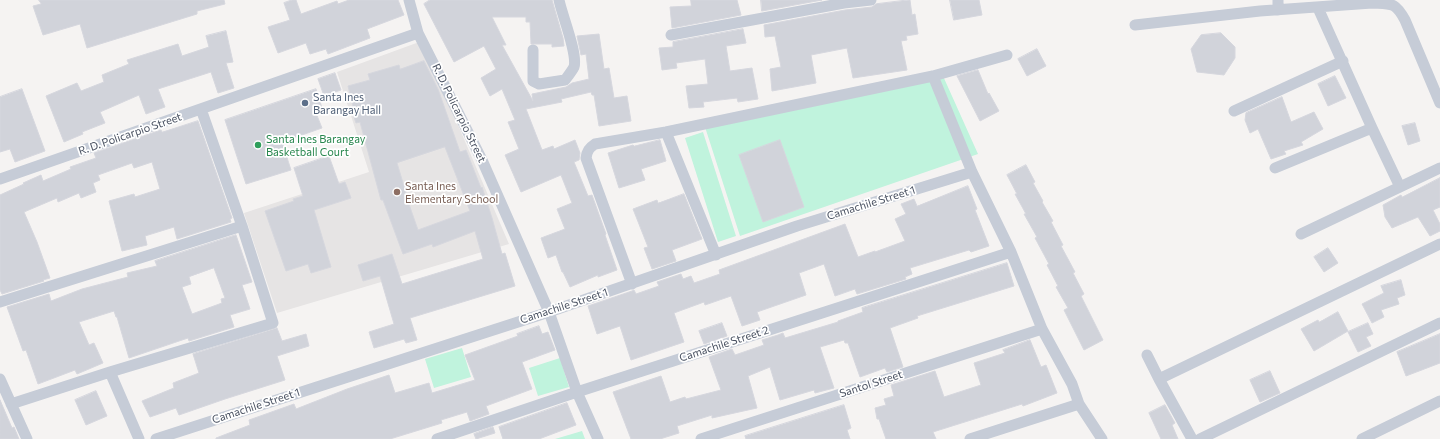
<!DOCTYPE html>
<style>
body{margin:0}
canvas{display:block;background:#f5f3f2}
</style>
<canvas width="1440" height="439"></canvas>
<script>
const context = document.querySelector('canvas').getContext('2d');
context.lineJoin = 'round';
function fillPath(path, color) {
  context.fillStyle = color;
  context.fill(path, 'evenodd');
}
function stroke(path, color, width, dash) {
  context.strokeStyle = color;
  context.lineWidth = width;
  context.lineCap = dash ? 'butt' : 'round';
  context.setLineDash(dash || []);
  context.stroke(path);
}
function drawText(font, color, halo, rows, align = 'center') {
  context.font = font + ' Commissioner,sans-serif';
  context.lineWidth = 3.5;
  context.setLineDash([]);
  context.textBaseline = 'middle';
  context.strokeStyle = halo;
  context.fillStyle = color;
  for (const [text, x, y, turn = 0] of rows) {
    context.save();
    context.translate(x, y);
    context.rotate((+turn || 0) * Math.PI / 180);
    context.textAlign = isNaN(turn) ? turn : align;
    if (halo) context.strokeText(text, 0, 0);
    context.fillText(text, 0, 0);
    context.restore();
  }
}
const education = new Path2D(`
 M422,41L509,244L277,313L244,213L369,172L337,72Z`);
const green = new Path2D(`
 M943,76L978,154L740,236L705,127Z
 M703,132L736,236L718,242L685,138Z
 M462,348L471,377L434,388L425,359Z
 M560,358L569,387L538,396L529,368Z
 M582,431L585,439H555Z`);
const building = new Path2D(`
 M39,0H224L225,4L197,11V14L87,48L80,24L43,35L33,6L41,4Z
 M292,0H296L301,14L337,1L338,4L349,0H398L404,15L367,29L370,38L328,54L326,49L310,54L306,43L278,53L268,27L290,20L284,3Z
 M430,0H552L563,38L564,46L552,47V44H531L530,22H526V17H492L506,45H502L533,101L532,94L566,87L572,83L589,79L586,54L581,55L577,36L599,34L604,69L609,68L614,98L627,96L631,121L599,126L594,95H592L591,92L561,99L562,102L526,109L542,150L553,146L554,149L575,140L580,153L579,160L574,162L588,196L592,195L606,234L605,235L617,270L598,277V275L570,287L563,272H562L556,255L548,258L541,238L565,229L557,209L572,203L561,175L521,192L505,155L519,149L508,122L515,120L502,89L490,96L481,78L496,69L484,46L454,62L424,4Z
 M691,0H737L741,15L672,28L670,7L691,6Z
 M761,0H822L762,11Z
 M910,0L912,15L915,14L918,34L906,36L907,40L901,41L907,70L853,78L847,48L811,55L816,83L772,91L770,69L781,67L775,36L765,37L764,25L845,10L872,7L876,4Z
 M950,0H979L982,15L954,20Z
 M743,29L746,43L726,46L730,71L752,68L758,99L738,102L737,98L703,102L704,107L689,108L686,86L708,84L705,59L676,63L677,68L662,70L659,48L673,47V42Z
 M226,31L233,62L226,63L234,88L218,93L211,72L158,89L165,107L146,114L139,95L100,112L105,123L82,132L83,134L64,142L46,96L77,83L81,91L104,82L102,75L129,64L127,60L178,44L182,56L209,47L206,36Z
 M1221,33L1235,47V58L1224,75L1197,72L1191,49L1201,35Z
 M1037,49L1046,66L1027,76L1018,59Z
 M424,61L438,89L460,152L466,150L481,188L482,187L492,218L502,254L505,253L515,286L410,318L417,340L406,343L404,339L374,348L369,332L394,324L380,276L363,281L358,265L392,254L402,284L483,259L475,231L433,247L432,244L403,254L383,200H381L360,122L356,123L352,111L354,110L348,86L370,80L368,74L399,65L400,69ZM445,147L470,211L418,230L405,193H406L397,163Z
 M978,70L988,94L989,93L999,111L980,121L957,76Z
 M335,73L341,90L324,96L318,79Z
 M1335,76L1346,98L1328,106L1318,84Z
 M22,89L45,151L15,162L10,149L0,152V97Z
 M316,89L323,111L316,113L322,128L282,142L291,170L246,184L225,120Z
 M1282,97L1291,122L1314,112L1323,129L1301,142L1303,145L1284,151L1286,154L1271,159L1258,129L1250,133L1245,120L1246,113Z
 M198,121L232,218L230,219L231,222L177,239L174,227L145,236L147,245L122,251L109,201L134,194L135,197L160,189L152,162L134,168L132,163L98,175L100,180L93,183L96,192L81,198L79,193L58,202L57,198L24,212L37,242L50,278L43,280L44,281L2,294L0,290V195L24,184L23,183L41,175L43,181L71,169L70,167L96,158L94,153L161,130L162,132Z
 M1415,123L1420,141L1408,145L1402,126Z
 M660,140L666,161L641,169L645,180L619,188L608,153L633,145L634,146Z
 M780,140L804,207L763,222L739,155Z
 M329,156L339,184L345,182L351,198L314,210L331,267L311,273L308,264L286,271L265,211L294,201L293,199L303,196L294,168Z
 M1026,165L1035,182L1033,183L1043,201L1042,202L1053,221L1051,222L1063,245L1061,246L1075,272L1073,273L1084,294L1081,296L1103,340L1084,350L1064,310L1068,308L1056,287L1058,286L1047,265L1049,264L1035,238L1037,237L1024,214H1026L1015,194H1017L1007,175Z
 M1440,178V207L1433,210L1440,224V231L1430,236L1418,217L1392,228L1385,217L1383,205L1401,195L1402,197Z
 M968,186L977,209L975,210L989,246L971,252L969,250L910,268L912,274L905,277L906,279L857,294L855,289L835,296L824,264L799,273L806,295L757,312L760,320L742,326L731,296L705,305L704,302L674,313L684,342L631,360L620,326L597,334L588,306L632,291L634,290L636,294L659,286L657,282L681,274L683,279L691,276L694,283L720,274L719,270L845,224L858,257L875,251V252L905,241L895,219L906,214L901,204L914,199L917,206Z
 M684,194L702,239L672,250L676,261L652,269L644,248L648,247L633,209L657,200L658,203Z
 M236,235L252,282L242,285L250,309L230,315L234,327L189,341L188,338L129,358L117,317H116L114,311L79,322L89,345L94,343L103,363L77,374L75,370L38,384L26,350L23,351L7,307L49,294L51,301L82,289L128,277L127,273L157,266L155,261ZM214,268L225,298L221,299L222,303L192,314L182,287L191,284L189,277Z
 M1328,248L1338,263L1324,272L1314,257Z
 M1007,263L1014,286L917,316L918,318L890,328L903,367L887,372L885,368L860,377L848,343H845L844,340L820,347L834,388L815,393L814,390L780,400L770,367L748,376L757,408L712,418V415L677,426L679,433L660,439H631L613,392L661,376L670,402L685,397L686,399L721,390L709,357L732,349L735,355L764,345L762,340L778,335L783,333L785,338L838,322V321L863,312L862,308Z
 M1401,280L1405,295L1397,298L1399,304L1381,310L1384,317L1372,323L1362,304L1384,293L1381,286Z
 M1338,312L1348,331L1314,351L1301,329L1318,320L1319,322Z
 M722,323L727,336L704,344L699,331Z
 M1368,323L1373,334L1366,337L1371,346L1358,352L1348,332Z
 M539,326L542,334L548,332L555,350L522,362L532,389L486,406L489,414L470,421L467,412L441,420L442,423L390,439H216V438L250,425L249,420L294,404L296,409L347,389L389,375L395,393L429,383L432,393L475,380L465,355L518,336L517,334Z
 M277,328L282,341L306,334L309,346L277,356L285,380L225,399L179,415L176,408L150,417L142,401L174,388L173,383L199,373L193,354Z
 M1440,334V363L1406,376L1397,352Z
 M1030,340L1041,367L1046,365L1057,393L1023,406L1022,404L933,432L936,439H886L879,419H877L875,408L886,405L884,399L894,396L891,385L935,371L944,397L981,385L974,363L1005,353L1003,350Z
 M1270,371L1280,393L1260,402L1250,380Z
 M96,391L107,416L86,425L75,400Z
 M0,400L12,428L14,427L19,439H0Z
 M567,403L576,425L539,439H503L499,427Z
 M844,405L851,428L847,430L850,439H746L745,436Z
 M1165,405L1175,423L1172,425L1178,439H1161L1149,413Z
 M493,427L495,433L476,439L474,434Z`);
const minor = new Path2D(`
 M409,0L418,33L482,160L549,312L577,392L598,439
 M1278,0V10
 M1318,8L1372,128L1400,187
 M1135,25L1260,11L1372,3C1392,4 1395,2 1405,20L1440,103
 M671,35L844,3L871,0
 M533,50V81L539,84L565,80C568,76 572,71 574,67C578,54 562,15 559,0
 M933,76L972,172L1011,252L1042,329L1072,384L1079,404L1102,439
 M1234,111L1343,61
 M666,132L716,255
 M1275,168L1372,128
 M0,179L418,33
 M1301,234L1440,168
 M632,284L586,158C587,151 589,148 595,144L666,132L933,76L1007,55
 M0,302L242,226
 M1147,355L1159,379L1192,439
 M110,372L139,439
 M0,379L27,439
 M1159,379L1440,244
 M11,404L110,372L273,323L242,226L201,109
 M156,439L549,312L797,226L972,172
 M437,439L577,392L1011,252
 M701,439L1042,329
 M970,439L1079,404
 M1200,439L1440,323
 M1362,439L1440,401`);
const markers = [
 [305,103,4,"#5c6f8a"],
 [258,145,4,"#2e9e5b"],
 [397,192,4,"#8d6e63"]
];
const serviceNames = [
 ["Santa Ines",313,97],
 ["Barangay Hall",313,110]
];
const streetNames = [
 ["R. D. Policarpio Street",459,113,64],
 ["R. D. Policarpio Street",130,134,-19],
 ["Camachile Street 1",871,203,-17],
 ["Camachile Street 1",564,306,-18],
 ["Camachile Street 2",724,344,-18],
 ["Santol Street",871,384,-18],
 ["Camachile Street 1",256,406,-18]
];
const leisureNames = [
 ["Santa Ines Barangay",266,139],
 ["Basketball Court",266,152]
];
const educationNames = [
 ["Santa Ines",405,186],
 ["Elementary School",405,199]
];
fillPath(education, '#e6e4e4');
fillPath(green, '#c0f3dd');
fillPath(building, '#d1d3da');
stroke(building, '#d6d7de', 1);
stroke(minor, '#c6ccd7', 11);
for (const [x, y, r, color] of markers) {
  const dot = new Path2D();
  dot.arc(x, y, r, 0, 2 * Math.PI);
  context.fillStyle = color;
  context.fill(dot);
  stroke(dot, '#fff', 1.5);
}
drawText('11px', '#4e5e75', '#fff', serviceNames, 'left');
drawText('11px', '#495161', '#fff', streetNames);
drawText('11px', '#27864d', '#fff', leisureNames, 'left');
drawText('11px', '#785e54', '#fff', educationNames, 'left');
</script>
